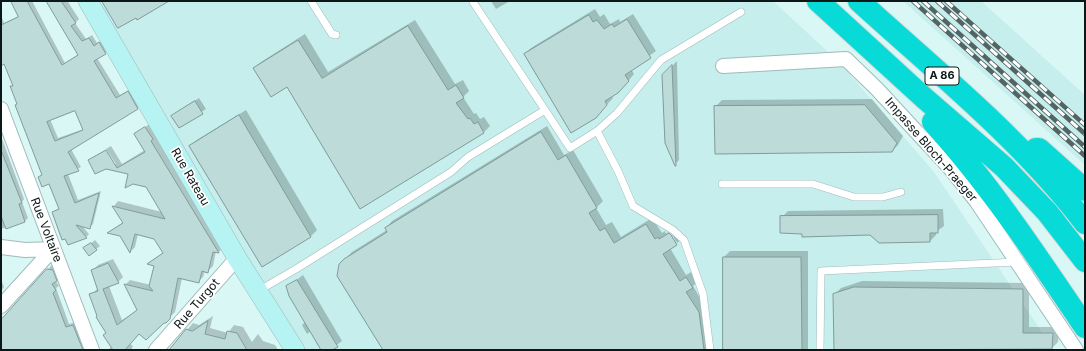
<!DOCTYPE html>
<style>
body{margin:0}
#map{position:relative;width:1086px;height:351px;overflow:hidden;background:#d9f7f5;font-family:Inter,sans-serif}
canvas{display:block}
.frame{position:absolute;inset:0;border:2px solid #0c1717;pointer-events:none}
</style>
<div id="map">
<canvas width="1086" height="351"></canvas>
<div class="frame"></div>
</div>
<script>
const context = document.querySelector('canvas').getContext('2d');
context.lineJoin = 'round';
function fillPath(path, color) {
  context.fillStyle = color;
  context.fill(path, 'evenodd');
}
function stroke(path, color, width, dash) {
  context.strokeStyle = color;
  context.lineWidth = width;
  context.lineCap = dash ? 'butt' : 'round';
  context.setLineDash(dash || []);
  context.stroke(path);
}
function drawText(font, color, halo, rows, align = 'center') {
  context.font = font + ' Inter,sans-serif';
  context.lineWidth = 3.5;
  context.setLineDash([]);
  context.textBaseline = 'middle';
  context.strokeStyle = halo;
  context.fillStyle = color;
  for (const [text, x, y, turn = 0] of rows) {
    context.save();
    context.translate(x, y);
    context.rotate((+turn || 0) * Math.PI / 180);
    context.textAlign = isNaN(turn) ? turn : align;
    if (halo) context.strokeText(text, 0, 0);
    context.fillText(text, 0, 0);
    context.restore();
  }
}
const built = new Path2D(`
 M97,1H773L840,63L934,172L1054,350H302Z
 M903,1H981L1085,95V165Z`);
const shadow = new Path2D(`
 M12,1H32L65,63L79,54L47,1H70L68,2L79,19L75,23L86,39L92,35L97,43L103,40L109,50L97,58L120,95L131,89L141,105L71,149L81,167L68,174L78,200L101,191L93,224L89,228L82,226L89,234L86,237L69,244L53,212L59,208L50,183L40,177L43,174L12,87L13,85L5,63L1,59V15L4,23L19,16ZM75,110L84,129L58,138L50,119Z
 M491,1H510L496,9Z
 M595,9L600,17L604,14L610,24L619,19L620,22L633,14L656,51L631,69L634,74L624,86L611,96L613,98L602,110L525,54L531,48Z
 M415,20L455,84L463,80L469,91L463,97L474,114L476,113L480,119L484,117L490,126L484,132L288,85L254,68L261,62L305,34L328,72Z
 M677,61L679,160L675,164L663,75Z
 M199,98L206,109L179,127L172,116Z
 M872,99L903,136L898,145L892,151L715,107L722,100Z
 M246,110L317,230L311,236L263,265L190,146L197,140Z
 M151,123L224,247L219,252L216,251L213,266L208,271H205L203,277L198,282L182,278L175,312L169,318L140,333L130,344L133,346L131,350H108L112,346L91,295L98,288L93,270L98,265L113,259L123,277L118,282L109,286L122,320L138,310L125,285L130,280L151,285L155,265L148,263L164,252L155,238L138,234L135,247L130,252L120,235L109,232L123,222L114,206L118,201L162,212L147,186L129,173L89,161L105,150L113,164H116L106,149L111,146L122,164L145,150L135,134Z
 M547,126L564,155L573,150L603,201L596,208L606,225L612,222L621,237L652,218L662,233L665,231L666,234L668,232L675,244L670,248L686,275L693,271L699,281L693,286L705,306L711,350H383L345,259L352,252L387,230L386,228L392,221Z
 M1,136L24,199L22,202L28,218L25,221L1,229Z
 M943,209L944,226L936,232V235L930,241L880,242L871,234L803,233L782,217L788,211Z
 M676,227L683,238L677,243L670,231Z
 M95,240L100,246L89,255L85,248Z
 M730,251H808V350H724V257Z
 M52,265L56,266L60,276L55,280L59,286L56,288L69,324L77,322L86,347L83,350H1V322Z
 M303,275L342,341L330,350H322L311,331L307,334L302,325L305,322L287,287Z
 M1,279L4,287L1,291Z
 M862,281L1029,283V327H1059L1058,342L1052,348L835,350L834,295L841,288Z
 M213,316L210,328L228,333L234,325L243,327L252,342L258,334L263,341L275,345L278,350H170L193,323L199,325Z`);
const building = new Path2D(`
 M11,1H27L62,65L78,55L46,1H61L76,23L71,26L82,41L89,38L94,46L99,42L106,54L94,61L116,98L128,91L138,109L68,152L79,171L64,176L75,203L99,193L90,229L76,225L87,238L68,245L65,239L62,240L52,212L59,209L49,184L42,187L38,177L42,175L15,105L17,104L10,86H13L4,64L1,66V25L18,17ZM75,111L83,130L55,141L47,122Z
 M102,1H169L137,20L136,18L118,28Z
 M589,15L593,22L597,20L604,29L612,24L614,27L627,19L651,58L625,75L629,81L618,93L605,101L607,105L596,118L571,133L524,54Z
 M408,26L448,90L456,85L464,98L456,103L468,119L470,118L474,124L478,122L484,133L360,209L287,87L271,97L253,68L298,40L322,78Z
 M672,65L676,166H675L665,143L662,75Z
 M195,101L203,114L179,128L171,116Z
 M865,105L897,143L892,152L715,154L714,106Z
 M239,115L311,237L262,267L189,146Z
 M145,127L153,139L151,141L219,253L213,252L208,273L202,271L199,283L178,278L170,319L166,323H164L146,340L139,334L125,350H113L103,335L106,333L96,317L97,316L89,294L98,291L91,270L108,263L119,283L103,289L117,325L137,310L124,284L153,291L149,286L154,266L147,264L163,253L154,239L135,234L130,253L120,236L107,233L123,223L112,206L165,219L146,187L133,184L125,188L128,174L106,169L95,174L88,160L106,150L117,168L145,152L134,134Z
 M541,132L558,160L566,155L597,208L589,213L600,231L605,228L614,243L646,224L655,239L658,237L659,239L669,233L671,235L677,245L663,254L680,281L686,277L693,288L686,292L699,312L704,350H383L337,276L339,264L344,259L387,232L385,228Z
 M1,150L22,203L19,204L25,222L6,229L1,216Z
 M938,215V233H930V242L879,243L870,235L802,237V234L780,233V216Z
 M91,243L97,250L89,256L83,248Z
 M723,257H801L802,350H723Z
 M47,269L53,270L57,281L52,284L56,290L53,293L66,327L73,325L83,350H1V320Z
 M297,280L338,347L332,350H321L289,296L286,286Z
 M854,287L1023,289V333H1053L1052,349L834,350L833,294Z
 M208,321L205,334L225,339L227,331L237,333L247,350H169L186,329L192,331Z`);
const lane = new Path2D(`
 M311,1L332,34L336,35
 M545,110L570,148L597,131L618,171L633,206L673,230L684,240L703,294L710,350
 M597,131L617,113L661,60L741,12
 M722,184H813L854,197H883L901,192
 M258,291L296,269L451,172L468,157L545,110L473,2
 M820,350L821,271L1017,262`);
const street = new Path2D(`
 M723,66L846,59L877,89L950,168L977,202L1076,350
 M1,109L92,350
 M1,247L25,250L53,249
 M1,306L53,249
 M156,350L237,258`);
const secondary = new Path2D(`
 M88,1L237,258L295,350`);
const highway = new Path2D(`
 M818,1L923,97L1004,167L1047,212L1085,261
 M859,1C937,72 1021,139 1085,223
 M933,122C990,185 1037,256 1085,327
 M1036,149H1039L1085,190`);
const rail = new Path2D(`
 M913,1L1085,156
 M923,1L1085,147
 M937,1L1085,134
 M946,1L1085,125`);
const shields = [
 [942,76,34]
];
const shieldNames = [
 ["A 86",942,76]
];
const streetNames = [
 ["Impasse Bloch-Praeger",931,150,49],
 ["Rue Rateau",190,177,60],
 ["Rue Voltaire",46,230,69],
 ["Rue Turgot",197,304,-49]
];
fillPath(built, '#c6eeec');
fillPath(shadow, '#0003');
fillPath(building, '#bddbd9');
stroke(building, '#809c9b', 1);
stroke(lane, '#9fbbba', 8);
stroke(street, '#9fbbba', 16);
stroke(secondary, '#9fbbba', 20);
stroke(highway, '#d8dada', 24);
stroke(lane, '#fff', 7);
stroke(street, '#fff', 14);
stroke(secondary, '#b5f4f3', 19);
stroke(highway, '#07dad7', 22);
stroke(rail, '#536463', 4.5);
stroke(rail, '#fff', 3, [9]);
for (const [x, y, w] of shields) {
  const box = new Path2D();
  box.roundRect(x - w / 2, y - 9, w, 18, 3);
  context.fillStyle = '#fff';
  context.fill(box);
  stroke(box, '#0c1717', 1);
}
drawText('bold 11px', '#0c1717', null, shieldNames);
drawText('12px', '#0c1717', '#fff', streetNames);
</script>
